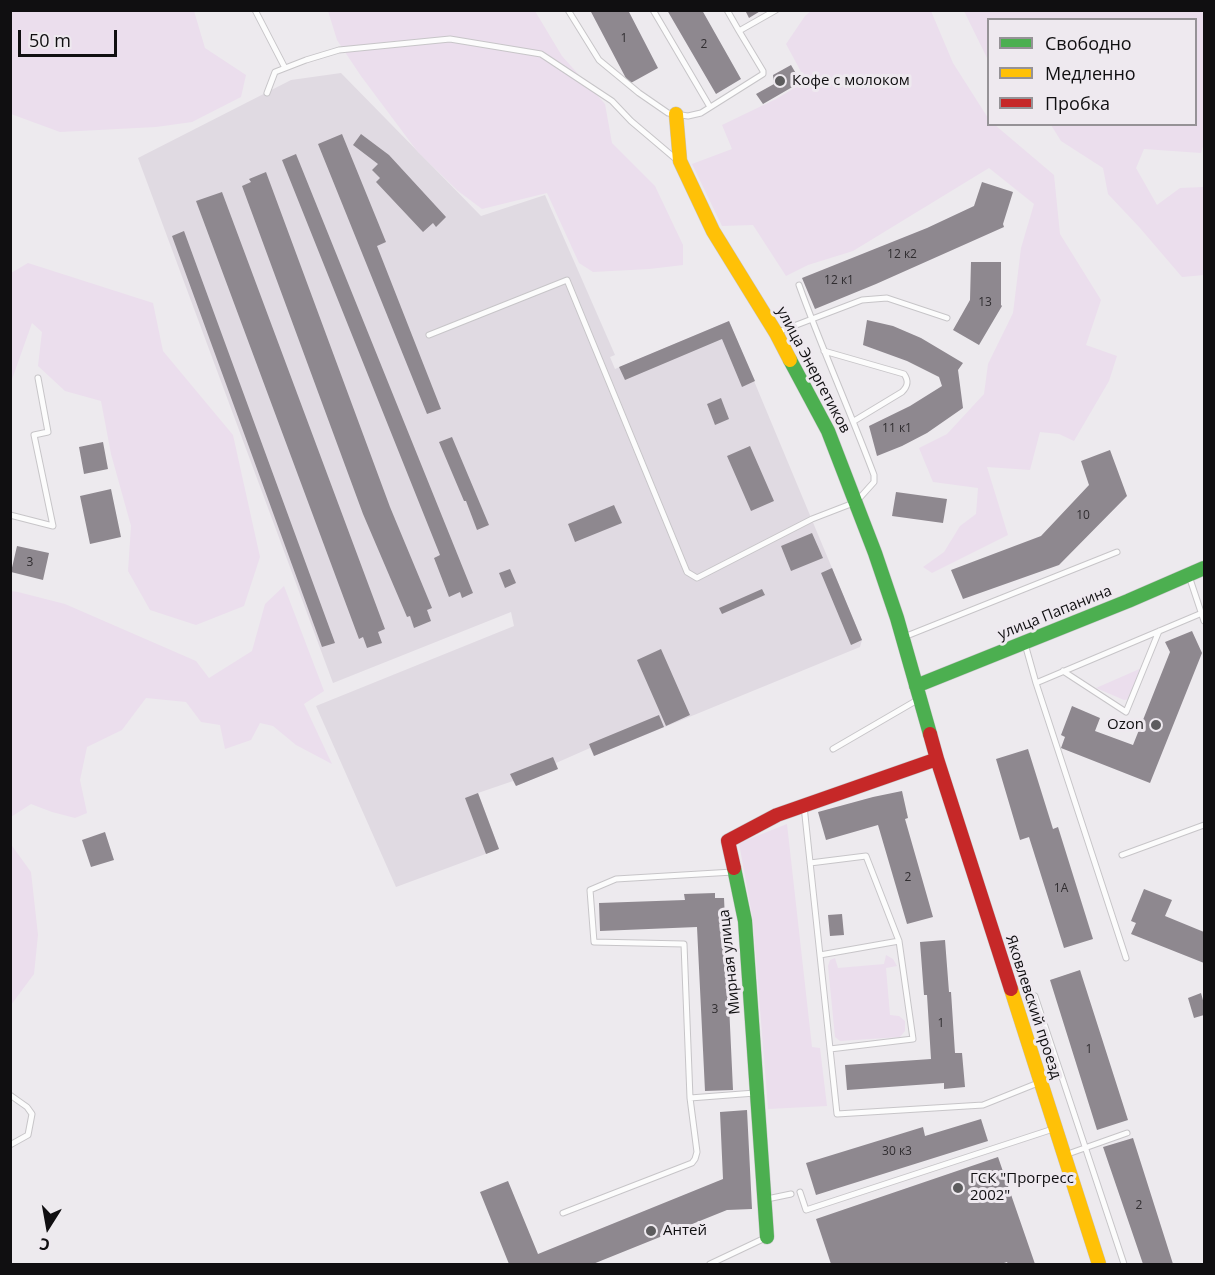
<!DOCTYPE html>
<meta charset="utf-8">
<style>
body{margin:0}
#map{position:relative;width:1215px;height:1275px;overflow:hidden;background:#edeaee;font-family:"Open Sans",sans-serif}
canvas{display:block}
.frame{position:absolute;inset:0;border:12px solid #100f11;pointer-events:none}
.legend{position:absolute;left:987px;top:18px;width:210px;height:108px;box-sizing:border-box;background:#eee9ef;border:2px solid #959296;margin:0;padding:8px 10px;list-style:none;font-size:18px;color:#100f11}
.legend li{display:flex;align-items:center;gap:12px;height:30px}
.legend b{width:30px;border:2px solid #959296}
.north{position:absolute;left:18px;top:1197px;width:60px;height:60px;-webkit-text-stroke:4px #eee9ef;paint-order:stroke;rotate:191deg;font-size:16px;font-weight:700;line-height:24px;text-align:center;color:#100f11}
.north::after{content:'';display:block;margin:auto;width:21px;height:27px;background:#100f11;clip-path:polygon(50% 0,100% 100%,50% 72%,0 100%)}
.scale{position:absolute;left:18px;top:30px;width:99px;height:27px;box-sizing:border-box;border:3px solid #100f11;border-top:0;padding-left:8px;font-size:18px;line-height:21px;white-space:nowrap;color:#100f11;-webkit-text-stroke:4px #eee9ef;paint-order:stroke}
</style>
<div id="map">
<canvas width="1215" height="1275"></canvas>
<div class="frame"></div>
<ul class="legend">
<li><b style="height:8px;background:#4caf50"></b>Свободно</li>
<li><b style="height:8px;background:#ffc107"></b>Медленно</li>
<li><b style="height:8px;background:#c62828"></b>Пробка</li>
</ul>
<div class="north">С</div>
<div class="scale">50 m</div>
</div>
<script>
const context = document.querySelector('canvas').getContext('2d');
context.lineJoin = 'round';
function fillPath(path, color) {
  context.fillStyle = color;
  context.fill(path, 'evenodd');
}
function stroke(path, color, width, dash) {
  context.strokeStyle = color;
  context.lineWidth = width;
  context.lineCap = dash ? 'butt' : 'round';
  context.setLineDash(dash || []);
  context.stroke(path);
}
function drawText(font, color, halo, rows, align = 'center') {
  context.font = font + ' "Open Sans",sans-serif';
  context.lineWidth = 6;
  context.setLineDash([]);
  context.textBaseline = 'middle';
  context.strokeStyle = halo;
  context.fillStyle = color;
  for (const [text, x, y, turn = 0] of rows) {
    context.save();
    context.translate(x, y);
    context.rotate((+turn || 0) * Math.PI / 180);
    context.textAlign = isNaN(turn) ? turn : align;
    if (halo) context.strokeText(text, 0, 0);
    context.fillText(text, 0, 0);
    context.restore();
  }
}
const built = new Path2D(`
 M341,73L481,216L545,195L615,355L610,357L615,369L729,321L862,640L860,647L594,756L590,748L556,763L558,769L516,786L513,781L478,793L499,849L396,887L316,706L514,626L511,612L333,683L138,158L291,80Z`);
const green = new Path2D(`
 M812,10L931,11L953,63L988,118V124L995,125L1054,175L1060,234L1101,300L1086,345L1117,356L1109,381L1074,441L1059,434L1040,432L1030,470L987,467L1008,535L932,573L923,567L944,552L960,526L976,514L978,488L933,482L919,448L947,434L984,394L988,364L1013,313L1021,248L1034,204L989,168L853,251L808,265L786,276L753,225L722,226L692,164L732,149L722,125L776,99L806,81L786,44L805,16Z
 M10,11H194L205,48L246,75L241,97L192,122L156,127L60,132L11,114Z
 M328,11H535L562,56L605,104L612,143L655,186L683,245V265L649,269L593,272L579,263L547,193L482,209L458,191L417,151L361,76L337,40Z
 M964,11H1204V143L1201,153L1144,149L1136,168L1157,205L1180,188L1204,187V275L1182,277L1140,228L1108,194L1103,168L1061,141L1051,125L1196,124V20H988V60Z
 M28,263L153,303L163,351L233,435L260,557L244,606L196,625L150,610L128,571L131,526L111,454L101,401L65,391L38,366L42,332L32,323L11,382V273Z
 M284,586L324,691L304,704L332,764L296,745L273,726L260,723L251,740L225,749L220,725L201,722L186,702L146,698L122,730L87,747L80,780L87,813L75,818L52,812L31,804L11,817V591L18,592L65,604L196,661L209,678L252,651L265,604Z
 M1144,667L1131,699L1124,700L1096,688Z
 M787,824L812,1047L820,1048L827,1106L768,1109L753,921L739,843Z
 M10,843L31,872L38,935L34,974L11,1005Z
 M886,955L893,959L897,966L886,968L890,1015L899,1016L905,1021V1031L900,1037L840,1041L835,1037L828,966L830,960L835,958L838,968L884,964Z`);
const building = new Path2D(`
 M590,10H628L658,68L629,84Z
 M667,10H702L741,79L716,94Z
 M745,10H762L749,18Z
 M791,65L801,82L763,104L756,94L774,84L773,75Z
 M342,134L386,242L377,246L441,409L427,414L318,144Z
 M361,134L389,155L446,217L436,227L433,223L423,232L376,182L380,178L372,170L378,164L353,145Z
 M296,154L473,593L462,598L460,592L449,597L434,558L440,555L282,160Z
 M266,172L390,507L432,608L427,610L431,621L414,628L410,616L407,617L363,514L242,186L251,182L249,179Z
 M982,182L1013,192L1003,224L1004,227L876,284L815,309L802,278L927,228L974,206Z
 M222,192L385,629L378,632L382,643L367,648L363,637L359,639L196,201Z
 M184,231L335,643L322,647L172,236Z
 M971,262H1001V305L1002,306L979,345L953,330L970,300Z
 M867,320L893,326L921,338L963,363L958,370L963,408L927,433L902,446L877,456L869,426L910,406L942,386L939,377L907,361L863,345Z
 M729,321L755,381L742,387L722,339L625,380L619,367Z
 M721,398L729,419L715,425L707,404Z
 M452,437L489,525L477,530L466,501H464L439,442Z
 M103,442L108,469L84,474L79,447Z
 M750,446L774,501L751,511L727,456Z
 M1110,450L1127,496L1059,565L963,599L951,570L1041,536L1089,485L1081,461Z
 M111,489L121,537L90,544L80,496Z
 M896,492L947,499L943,523L892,516Z
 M614,505L622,523L575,542L568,524Z
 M812,533L823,558L791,571L781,546Z
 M17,546L49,553L43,580L11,572Z
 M832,568L862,640L851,645L821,573Z
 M510,569L516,583L505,588L499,573Z
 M762,589L765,595L722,614L719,608Z
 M1192,631L1202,653L1150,783L1061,748L1065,737L1061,735L1072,706L1100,718L1095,731L1133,745L1170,652L1165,642Z
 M661,649L690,715L666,726L637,660Z
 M659,715L664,727L594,756L589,744Z
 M1028,749L1053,829L1058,827L1093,939L1064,948L1029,837L1020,840L996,759Z
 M553,757L558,769L516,786L510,774Z
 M902,791L908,818L905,819L933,917L907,924L878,825L826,840L818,812L873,797Z
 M478,793L499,849L486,854L465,798Z
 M105,832L114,860L91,867L82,840Z
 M1144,889L1172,900L1165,916L1204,932V963L1131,934L1136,923L1131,921Z
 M715,893V898H724L733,1090L705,1091L697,927L600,931L599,903L685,900L684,894Z
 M842,914L844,935L830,936L828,915Z
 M945,940L949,992H951L955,1053H962L965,1087L944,1089V1083L847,1090L845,1065L931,1059L927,995H924L920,942Z
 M1080,970L1128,1120L1097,1130L1050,980Z
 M1201,993L1204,1004V1015L1194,1018L1188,998Z
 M747,1110L752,1209L727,1210L593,1264H509L480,1192L508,1181L538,1254L723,1179L720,1112Z
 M981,1119L988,1141L816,1195L806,1163L923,1127L925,1136Z
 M1133,1138L1173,1264H1143L1103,1147Z
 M998,1157L1035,1264H1008L1007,1262L1001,1264H831L816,1219Z`);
const lane = new Path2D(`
 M255,10L285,68
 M568,10L599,60L639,93L668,113L688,116L701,113L763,74V71L739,31L776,10
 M653,10L710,107
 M727,10L739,31
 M267,93L275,72L306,60L339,50L450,39L541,54L612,101L631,121L677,160
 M778,332L862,300L887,298L947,318
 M429,335L567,280L687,572L697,578L812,519L856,502L874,482V475C850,411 822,349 799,285
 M824,351L904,374C909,381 908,386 902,392L854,421
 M10,515L53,526L34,435L48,432L38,378
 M1189,576L1204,621
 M904,637L1117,552
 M1025,644L1036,683L1126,958
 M1063,671L1126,712L1159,631
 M1036,683L1202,613
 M833,749L919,699
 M804,806L837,1114L983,1105L1038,1083
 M1122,855L1204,825
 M810,863L866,856L899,941L820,955
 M733,872L616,879L590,890L594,942L684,944L690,1098L755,1093
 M1035,996L1124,1264
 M830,1049L913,1039L899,941
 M10,1095L27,1107L32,1114L28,1135L10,1145
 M1065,1155L1127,1133
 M800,1192L806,1210L1053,1129
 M767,1199L791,1194
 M563,1213L692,1163L695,1159L697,1152L690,1098
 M710,1264L765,1238`);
const fast = new Path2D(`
 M790,360L828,431L875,553L897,618L930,734
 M916,686L1128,601L1204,568
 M734,868L745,921L767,1237`);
const slow = new Path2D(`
 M676,114L680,161L713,231L776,333L790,360
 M1011,989L1099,1264`);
const jam = new Path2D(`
 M937,759L1011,989
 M734,868L728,841L777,815L937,759L930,734`);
const markers = [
 [780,81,6,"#5d5c5e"],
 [1156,725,6,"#5d5c5e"],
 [958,1188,6,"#5d5c5e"],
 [651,1231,6,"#5d5c5e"]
];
const numberNames = [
 ["1",624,39],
 ["2",704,45],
 ["12 к2",902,255],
 ["12 к1",839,281],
 ["13",985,303],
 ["11 к1",897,429],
 ["10",1083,516],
 ["3",30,563],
 ["2",908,878],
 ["1А",1061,889],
 ["3",715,1010],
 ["1",941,1024],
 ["1",1089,1050],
 ["30 к3",897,1152],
 ["2",1139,1206]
];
const poiNames = [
 ["Кофе с молоком",792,81],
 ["Ozon",1144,725,"right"],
 ["ГСК \"Прогресс",970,1179],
 ["2002\"",970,1196],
 ["Антей",663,1231]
];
const streetNames = [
 ["улица Энергетиков",813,370,62],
 ["улица Папанина",1055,613,-22],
 ["Мирная улица",730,962,-96],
 ["Яковлевский проезд",1033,1007,72]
];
fillPath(built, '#e0dae2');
fillPath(green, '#ebdeed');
fillPath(building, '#8e888f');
stroke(lane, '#c7c5c8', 7);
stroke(fast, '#c7c5c8', 15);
stroke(slow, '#c7c5c8', 15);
stroke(jam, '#c7c5c8', 15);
stroke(lane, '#fcfcfc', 5);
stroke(fast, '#4caf50', 14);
stroke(slow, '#ffc107', 14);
stroke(jam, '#c62828', 14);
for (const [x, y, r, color] of markers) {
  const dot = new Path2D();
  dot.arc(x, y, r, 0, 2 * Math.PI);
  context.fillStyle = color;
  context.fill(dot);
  stroke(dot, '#eee9ef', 2);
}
drawText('12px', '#302d30', null, numberNames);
drawText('15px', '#100f11', '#eee9ef', poiNames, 'left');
drawText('15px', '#100f11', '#eee9ef', streetNames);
</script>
